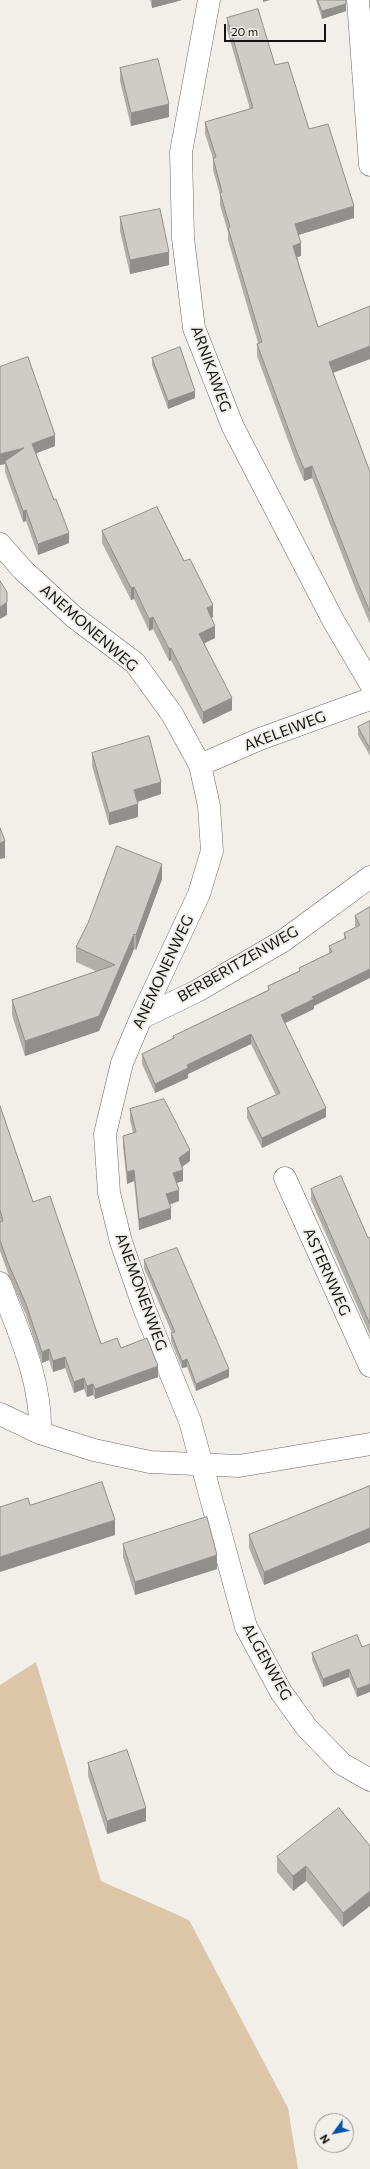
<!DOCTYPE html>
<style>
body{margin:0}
#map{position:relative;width:370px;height:2169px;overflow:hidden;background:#f2eee9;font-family:Commissioner,sans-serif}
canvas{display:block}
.north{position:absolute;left:314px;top:2113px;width:40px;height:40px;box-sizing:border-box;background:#f2eee9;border:1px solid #9a9793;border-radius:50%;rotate:237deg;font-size:11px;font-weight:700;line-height:16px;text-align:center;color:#151412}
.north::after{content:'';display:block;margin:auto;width:14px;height:18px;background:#0354a3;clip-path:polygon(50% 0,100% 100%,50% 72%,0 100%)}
.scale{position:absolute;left:224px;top:24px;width:102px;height:18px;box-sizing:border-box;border:2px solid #151412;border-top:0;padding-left:5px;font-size:12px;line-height:14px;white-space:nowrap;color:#151412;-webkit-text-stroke:3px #f2eee9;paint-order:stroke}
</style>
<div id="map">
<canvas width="370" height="2169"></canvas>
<div class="north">N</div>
<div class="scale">20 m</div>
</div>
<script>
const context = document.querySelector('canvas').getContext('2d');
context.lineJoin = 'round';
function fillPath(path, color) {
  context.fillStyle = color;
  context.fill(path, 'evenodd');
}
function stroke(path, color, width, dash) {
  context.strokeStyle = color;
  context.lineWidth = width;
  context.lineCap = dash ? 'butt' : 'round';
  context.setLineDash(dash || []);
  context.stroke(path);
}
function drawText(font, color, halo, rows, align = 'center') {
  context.font = font + ' Commissioner,sans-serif';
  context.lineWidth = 4;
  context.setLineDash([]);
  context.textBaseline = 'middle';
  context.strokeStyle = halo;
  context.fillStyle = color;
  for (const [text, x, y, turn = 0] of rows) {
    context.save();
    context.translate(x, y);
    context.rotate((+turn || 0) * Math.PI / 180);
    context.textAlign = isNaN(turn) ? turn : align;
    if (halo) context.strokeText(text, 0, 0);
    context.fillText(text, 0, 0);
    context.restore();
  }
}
const green = new Path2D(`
 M36,1662L101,1881L189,1920L288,2108L298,2169H0V1685Z`);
const minor = new Path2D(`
 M209,0L181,152L183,238L194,328L233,427L334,622L370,683
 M358,0L370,165
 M0,544L23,570L74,617L135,663L172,714L200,765L209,806L212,851L199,894L141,1018L122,1063L105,1134L109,1193L121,1242L144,1308L190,1421L246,1627L281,1692L307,1728L342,1764L370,1780
 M200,765L260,739L370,699
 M141,1018L197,991L283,941L370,877
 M285,1178L370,1366
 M0,1283C18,1331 42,1381 40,1433`);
const tertiary = new Path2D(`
 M0,1414L40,1433L94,1450L150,1462L239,1466L370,1444`);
const wall = new Path2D(`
 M150,0H182L152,8Z
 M316,0H346V11L322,19Z
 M227,18L275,65L309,129L354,218L298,235L301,256L297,257L318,327L370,359L333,373L370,472V624L357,593L312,478L304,481L296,462L257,356V344L258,343L228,240V232L220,205V195L213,170V158L205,134V122L250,109L227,30Z
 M120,68L169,117L131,126L120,81Z
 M120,217L169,265L130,274L120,231Z
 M152,358L195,398L168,409L152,365Z
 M0,367L55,446L36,453L69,543L38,555L26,521L23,522L5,472V464L0,465Z
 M102,531L184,561L213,617L211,618L215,638L204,643L232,710L203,724L171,660L169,661L153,629L149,631L134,599L131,600L102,543Z
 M370,721V756L358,735V727Z
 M92,753L161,794L137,802L138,817L109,825L92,766Z
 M162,879L136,950L134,949L99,1031L25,1056L12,1015V1000L96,971L76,962V947Z
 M370,907L314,1006V1009L285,1023L326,1117L262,1148L247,1118V1108L276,1095L251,1044L188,1074V1078L155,1093L142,1064V1054L173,1039V1036L268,990V986L299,971V968L329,953V946L344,939V933L356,927L355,926V916Z
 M0,1106L33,1202L101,1344L121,1348L158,1377L95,1399L93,1395L87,1397L84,1389L74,1393L65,1368L53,1372L49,1360L42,1363L26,1315L8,1273L0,1251Z
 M130,1109L190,1161L182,1167L183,1181L177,1183L179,1201L170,1204L171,1219L139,1230L134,1181L127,1184L123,1147V1136L133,1133L130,1120Z
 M311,1189L368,1238L370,1237V1335L311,1200Z
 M144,1260L229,1377L196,1391L187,1367L182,1368L171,1341V1333H172L144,1268Z
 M370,1486V1542L264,1585L249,1548V1535Z
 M123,1544L217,1569L135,1595L123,1557Z
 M362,1647L357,1697L349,1677L323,1687L312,1660V1653Z
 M88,1763L146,1821L107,1834L88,1776Z
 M370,1846L343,1927L306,1881L293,1891L277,1872V1857Z`);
const shadedWall = new Path2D(`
 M152,0H182L152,8Z
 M263,0H270L263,2Z
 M346,4V11L322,19V11Z
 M169,104V117L131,126V113Z
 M354,206V218L295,236V224Z
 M301,243V256L293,258V246Z
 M169,252V265L130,274V260Z
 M370,346V359L329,374V362Z
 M195,391V398L168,409V401Z
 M55,435V446L32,455V444Z
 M24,448L5,461V464L0,465V454Z
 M312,466V478L304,481V469Z
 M26,510V521L23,522V511Z
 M69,533V543L38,555V544Z
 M134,587V599L131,600V588Z
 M7,602V615L0,619V607Z
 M213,605V617L207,621V608Z
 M153,617V629L149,631V619Z
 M215,626V638L199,646V634Z
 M171,648V660L169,661V649Z
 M232,698V710L203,724V712Z
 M161,782V794L134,803V790Z
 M138,804V817L109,825V813Z
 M5,841V858L0,859V843Z
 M162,864V879L136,950V935Z
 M134,934V949L99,1031L25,1056V1041L99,1016Z
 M370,969V978L314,1006V1009L281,1025V1015L312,997Z
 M251,1034V1044L188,1074V1078L155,1093V1084L187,1065Z
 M326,1108V1117L262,1148V1138Z
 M190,1150V1161L179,1169V1158Z
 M134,1170V1181L127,1184V1172Z
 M183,1170V1181L173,1184V1173Z
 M179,1190V1201L166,1206V1194Z
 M171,1208V1219L139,1230V1219Z
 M49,1349V1360L42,1363V1352Z
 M65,1357V1368L53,1372V1361Z
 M187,1359V1367L182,1368V1361Z
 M158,1366V1377L95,1399V1389Z
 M229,1369V1377L196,1391V1384Z
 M84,1378V1389L74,1393V1382Z
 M93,1384V1395L87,1397V1386Z
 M115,1520V1535L0,1572V1557Z
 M370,1528V1542L264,1585V1572Z
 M217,1555V1569L135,1595V1582Z
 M349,1669V1677L323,1687V1679Z
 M370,1684V1692L357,1697V1689Z
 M146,1808V1821L107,1834V1821Z
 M306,1866V1881L293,1891V1876Z
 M370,1891V1906L343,1927V1913Z`);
const building = new Path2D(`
 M318,0H346V4L322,11Z
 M258,9L275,65L288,62L309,129L328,124L354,206L295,224L301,243L293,246L318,327L370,306V346L329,362L370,472V612L357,581L312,466L304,469L296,450L257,344L262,342L228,228L230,227L220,193L222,192L213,158L216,157L205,122L253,108L227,18Z
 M158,59L169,104L131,113L120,68Z
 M160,209L169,252L130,260L120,217Z
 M180,347L195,391L168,401L152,358Z
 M28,357L55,435L32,444L54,500L56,499L69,533L38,544L26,510L23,511L5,461L24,448L0,454V367Z
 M157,507L184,561L190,559L213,605L207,608L215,626L199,634L232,698L203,712L171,648L169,649L153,617L149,619L134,587L131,588L102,531Z
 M0,581L7,592V602L0,607Z
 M370,721V749L358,727Z
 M149,736L161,782L134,790L138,804L109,813L92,753Z
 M0,828L5,841L0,843Z
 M117,846L162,864L136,935L134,934L99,1016L25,1041L12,1000L115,965L76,947L88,923Z
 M370,907V969L312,997L314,999L281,1015L326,1108L262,1138L247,1108L280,1093L251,1034L187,1065L188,1068L155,1084L142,1054L174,1038L173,1036L269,990L268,986L300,971L299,968L332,952L329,946L346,938L344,933L360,925L355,916Z
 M164,1099L190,1150L179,1158L183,1170L173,1173L179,1190L166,1194L171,1208L139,1219L134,1170L127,1172L123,1136L136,1132L130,1109Z
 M0,1106L33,1202L50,1196L101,1344L117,1338L121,1348L147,1338L158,1366L95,1389L93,1384L87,1386L84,1378L74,1382L65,1357L53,1361L49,1349L42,1352L26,1304L8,1263L0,1240V1222L3,1221L0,1210Z
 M341,1176L368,1238L370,1237V1324L311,1189Z
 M177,1248L229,1369L196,1384L187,1359L182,1361L171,1333L175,1332L144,1260Z
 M102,1482L115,1520L0,1557V1507L28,1498L30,1505Z
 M370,1486V1528L264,1572L249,1535Z
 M207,1517L217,1555L135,1582L123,1544Z
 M357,1635L362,1647L370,1644V1684L357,1689L349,1669L323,1679L312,1653Z
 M127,1750L146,1808L107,1821L88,1763Z
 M339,1808L370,1846V1891L343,1913L306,1866L293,1876L277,1857Z`);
const streetNames = [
 ["ARNIKAWEG",211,369,70],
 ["ANEMONENWEG",89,628,41],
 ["AKELEIWEG",285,731,-21],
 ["BERBERITZENWEG",238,964,-30],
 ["ANEMONENWEG",163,972,-65],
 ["ASTERNWEG",327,1272,66],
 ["ANEMONENWEG",141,1292,70],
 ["ALGENWEG",267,1662,61]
];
fillPath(green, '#ddc6a8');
stroke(minor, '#6c6964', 23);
stroke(tertiary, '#6c6964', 23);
stroke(minor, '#fff', 22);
stroke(tertiary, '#fff', 22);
fillPath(wall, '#b2afab');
fillPath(shadedWall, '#918f8b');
fillPath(building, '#cfccc7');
stroke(building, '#918f8b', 1);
drawText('15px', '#151412', '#f2eee9', streetNames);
</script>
